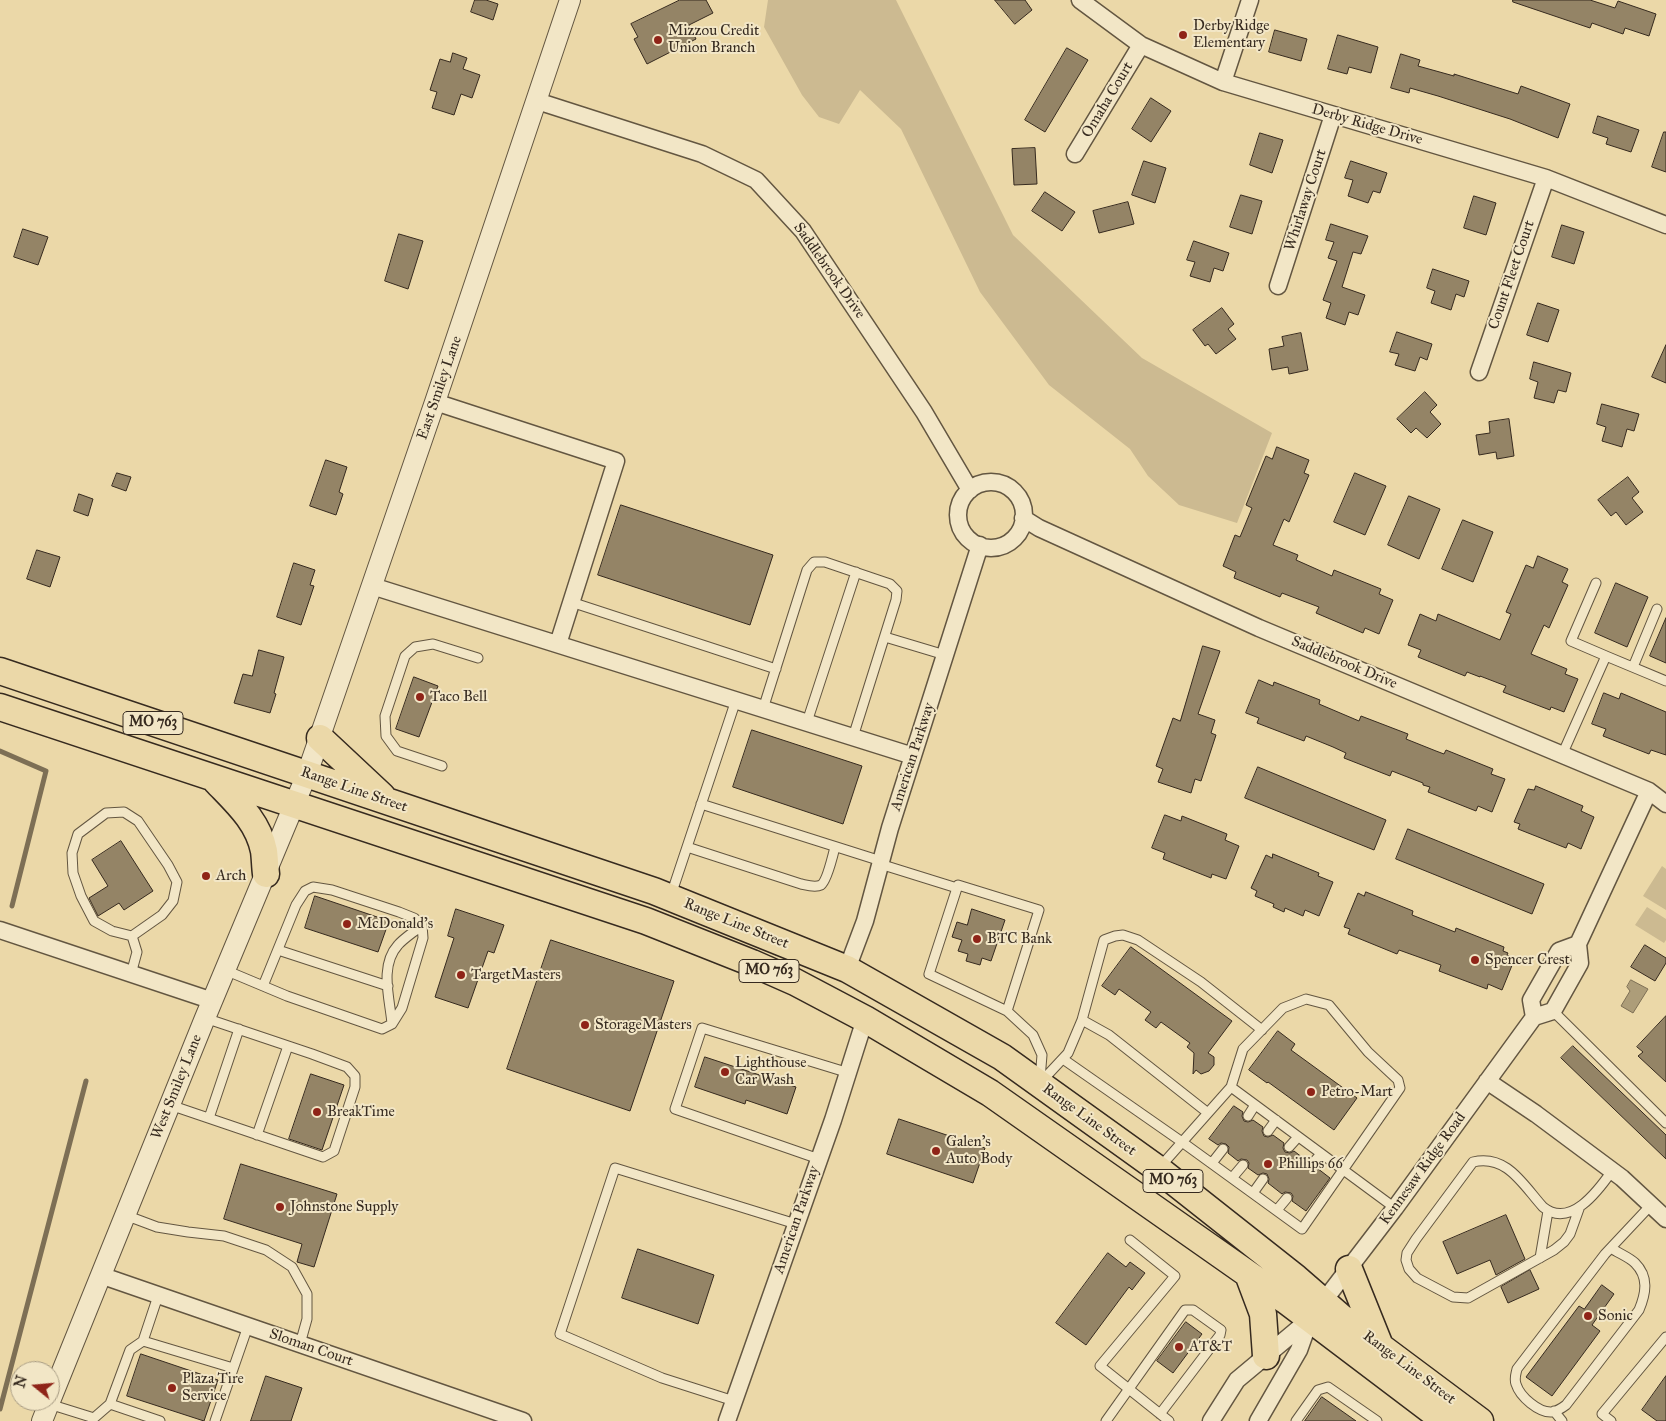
<!DOCTYPE html>
<style>
body{margin:0}
#map{position:relative;width:1666px;height:1421px;overflow:hidden;background:#ebd8a8;font-family:"IM FELL Great Primer",serif}
canvas{display:block}
.north{position:absolute;left:10px;top:1361px;width:50px;height:50px;box-sizing:border-box;background:#f2e6c6;border:1px solid #a79b83;border-radius:50%;rotate:287deg;font-size:14px;font-weight:700;line-height:20px;text-align:center;color:#362a1f}
.north::after{content:'';display:block;margin:auto;width:18px;height:22px;background:#8f2418;clip-path:polygon(50% 0,100% 100%,50% 72%,0 100%)}
</style>
<div id="map">
<canvas width="1666" height="1421"></canvas>
<div class="north">N</div>
</div>
<script>
const context = document.querySelector('canvas').getContext('2d');
context.lineJoin = 'round';
function fillPath(path, color) {
  context.fillStyle = color;
  context.fill(path, 'evenodd');
}
function stroke(path, color, width, dash) {
  context.strokeStyle = color;
  context.lineWidth = width;
  context.lineCap = dash ? 'butt' : 'round';
  context.setLineDash(dash || []);
  context.stroke(path);
}
function drawText(font, color, halo, rows, align = 'center') {
  context.font = font + ' "IM FELL Great Primer",serif';
  context.lineWidth = 4;
  context.setLineDash([]);
  context.textBaseline = 'middle';
  context.strokeStyle = halo;
  context.fillStyle = color;
  for (const [text, x, y, turn = 0] of rows) {
    context.save();
    context.translate(x, y);
    context.rotate((+turn || 0) * Math.PI / 180);
    context.textAlign = isNaN(turn) ? turn : align;
    if (halo) context.strokeText(text, 0, 0);
    context.fillText(text, 0, 0);
    context.restore();
  }
}
const green = new Path2D(`
 M768,0H896L1013,235L1142,358L1272,433L1237,523L1179,505L1148,476L1130,449L1049,385L980,292L901,129L860,90L839,124L819,117L802,95L764,27Z
 M1662,866L1666,869V910L1643,896Z
 M1647,907L1666,919V940L1664,943L1635,925Z`);
const water = new Path2D(`
 M1631,980L1648,989L1633,1013L1621,1006L1630,991L1627,987Z`);
const stream = new Path2D(`
 M0,751L46,771L12,906
 M0,1409L86,1081`);
const building = new Path2D(`
 M475,0H486L498,4L493,20L471,12Z
 M680,0H706L713,13L689,25L696,39L647,64L634,39L638,37L631,24Z
 M995,0H1025L1032,10L1015,24Z
 M1513,0H1590L1615,8L1618,1L1656,14L1649,36L1625,28L1623,34L1592,23L1590,28L1513,2Z
 M1275,30L1307,39L1301,61L1269,52Z
 M1338,35L1378,47L1371,73L1349,67L1347,74L1328,69Z
 M1067,48L1088,60L1045,132L1025,120Z
 M453,53L467,58L463,69L480,75L472,98L461,94L454,115L432,108L437,92L430,90L440,59L450,62Z
 M1401,54L1420,60L1418,66L1454,76V74L1518,94L1521,86L1570,104L1558,138L1510,119L1438,96L1410,88L1409,93L1391,88Z
 M1151,98L1171,111L1151,142L1132,129Z
 M1598,116L1639,130L1631,152L1606,144L1608,138L1593,133Z
 M1664,132H1666V172L1652,167Z
 M1260,133L1283,140L1272,173L1250,165Z
 M1035,148L1037,184L1014,185L1012,149Z
 M1144,161L1166,168L1155,203L1132,195Z
 M1351,161L1387,173L1380,193L1373,191L1368,203L1348,196L1353,180L1345,178Z
 M1045,192L1075,212L1062,231L1032,211Z
 M1241,195L1262,201L1252,234L1230,227Z
 M1474,196L1496,203L1486,235L1464,228Z
 M1128,202L1134,224L1099,233L1093,211Z
 M1331,224L1368,236L1361,254L1353,252L1342,287L1365,295L1358,315L1349,312L1345,325L1326,318L1331,303L1323,300L1337,261L1328,258L1334,242L1326,240Z
 M1562,225L1584,232L1574,264L1552,257Z
 M23,229L48,237L38,265L14,257Z
 M399,234L423,241L408,289L385,281Z
 M1194,241L1229,253L1223,271L1214,268L1210,282L1190,276L1195,262L1187,260Z
 M1433,269L1469,281L1464,297L1456,294L1451,310L1431,303L1435,291L1427,288Z
 M1538,303L1559,310L1548,342L1527,335Z
 M1222,308L1234,324L1228,329L1236,339L1216,354L1208,344L1205,346L1193,330Z
 M1397,332L1432,344L1427,360L1420,357L1415,371L1395,365L1399,354L1390,352Z
 M1301,333L1308,370L1289,374L1288,367L1272,370L1269,349L1284,346L1282,337Z
 M1666,345V383L1652,377Z
 M1534,362L1571,373L1566,392L1558,390L1554,403L1534,398L1538,382L1530,379Z
 M1425,392L1437,405L1430,412L1441,424L1427,438L1416,428L1411,433L1397,419Z
 M1602,404L1639,414L1634,431L1627,429L1622,447L1602,441L1606,427L1597,424Z
 M1509,419L1514,456L1497,459L1496,452L1479,455L1476,435L1490,433L1489,422Z
 M1277,447L1309,460L1304,473L1309,475L1289,522L1284,519L1273,545L1298,555L1296,560L1332,576L1334,570L1381,589L1379,594L1393,600L1379,634L1365,628L1363,633L1316,613L1319,607L1282,593L1280,597L1234,578L1236,572L1223,566L1235,535L1240,537L1252,508L1246,505L1266,456L1272,459Z
 M326,460L347,467L339,492L343,494L336,515L310,506Z
 M117,473L131,477L126,491L112,486Z
 M1355,473L1386,486L1365,535L1334,522Z
 M1628,477L1639,492L1632,498L1643,512L1626,525L1616,512L1611,516L1598,500Z
 M79,494L93,499L88,516L74,511Z
 M1409,496L1440,509L1419,559L1388,545Z
 M621,505L773,555L750,625L598,575Z
 M1463,520L1493,532L1473,582L1442,569Z
 M37,550L60,557L50,587L27,579Z
 M1538,556L1568,569L1562,582L1568,585L1549,628L1544,625L1531,654L1567,669L1565,674L1578,679L1564,712L1551,707L1550,710L1503,692L1506,686L1480,676V677L1467,672L1465,676L1418,657L1421,650L1408,645L1420,614L1436,621L1438,614L1500,640L1511,614L1506,612L1526,565L1533,568Z
 M294,563L315,570L310,585L314,586L301,625L277,617Z
 M1616,583L1648,597L1627,647L1595,633Z
 M1666,618V663L1650,656Z
 M1203,646L1220,651L1198,714L1215,720L1211,733L1216,735L1201,781L1195,779L1191,793L1158,782L1163,769L1156,766L1173,718L1180,721Z
 M259,650L284,657L274,693L276,694L270,713L234,703L243,674L252,676Z
 M414,677L438,686L419,737L396,729Z
 M1259,680L1273,686L1274,682L1320,700L1319,704L1359,721L1361,716L1408,734L1406,739L1436,751L1444,754L1446,750L1493,769L1491,774L1505,779L1492,812L1478,806L1476,811L1428,792L1430,787L1423,785V783L1392,771L1390,776L1344,758L1346,753L1333,747L1306,736L1304,741L1257,723L1259,718L1246,713Z
 M1604,693L1619,699L1621,693L1666,712V755L1651,750L1649,754L1603,736L1606,729L1592,724Z
 M752,730L862,766L843,824L733,787Z
 M1258,767L1386,820L1374,850L1245,798Z
 M1536,786L1583,806L1581,811L1594,817L1581,849L1568,843L1566,848L1518,829L1520,824L1514,822L1528,789L1534,790Z
 M1165,815L1181,821L1182,816L1227,834L1225,840L1239,846L1226,879L1212,874L1211,878L1163,859L1165,853L1152,848Z
 M1408,829L1544,884L1532,914L1396,859Z
 M121,841L153,891L124,910L119,903L98,916L89,898L108,886L92,860Z
 M1273,854L1319,873L1318,876L1333,882L1319,916L1305,910L1303,916L1285,908L1284,912L1273,907L1274,904L1255,896L1257,891L1251,888L1266,855L1272,858Z
 M1366,892L1413,911L1412,915L1455,932L1456,928L1504,947L1503,951L1508,953L1507,955L1515,958L1502,990L1488,984L1487,989L1439,971L1441,965L1399,950L1397,954L1348,934L1350,929L1344,927L1358,893L1364,896Z
 M315,896L389,921L378,952L305,928Z
 M456,909L504,925L494,953L488,951L468,1008L435,997L454,938L448,936Z
 M972,909L1005,920L991,961L982,958L980,965L966,961L968,954L958,951L962,940L952,937L957,922L967,925Z
 M551,940L674,981L630,1111L507,1069Z
 M1645,945L1666,958V963L1655,981L1631,967Z
 M1131,947L1232,1021L1208,1053L1214,1057V1065L1209,1071L1201,1074L1196,1070L1193,1074L1194,1053L1187,1047L1190,1043L1161,1022L1156,1028L1145,1020L1151,1012L1119,989L1115,995L1102,986Z
 M1666,1016V1082L1638,1056L1643,1052L1637,1047Z
 M1278,1031L1295,1044L1291,1050L1357,1098L1334,1130L1268,1082L1267,1083L1249,1070Z
 M1573,1046L1666,1135V1159L1561,1058Z
 M705,1057L796,1087L787,1114L746,1100L745,1104L695,1087Z
 M311,1074L344,1085L322,1150L289,1139Z
 M1234,1106L1243,1112L1242,1116L1244,1121L1248,1122L1253,1120L1263,1127L1262,1131L1264,1136L1268,1137L1273,1135L1284,1143L1283,1148L1285,1152L1290,1153L1294,1151L1307,1161L1306,1165L1308,1169L1313,1170L1317,1168L1330,1178L1306,1211L1292,1201L1293,1196L1291,1193L1285,1192L1282,1194L1268,1183L1269,1179L1267,1174L1263,1173L1258,1175L1248,1168L1249,1163L1247,1160L1241,1159L1238,1161L1228,1153L1229,1147L1226,1144L1221,1143L1218,1145L1209,1139Z
 M899,1119L985,1148L973,1183L887,1154Z
 M241,1164L337,1194L314,1267L297,1262L302,1244L224,1219Z
 M1506,1215L1525,1259L1496,1275L1490,1260L1457,1274L1443,1242Z
 M638,1249L714,1275L698,1324L622,1298Z
 M1108,1253L1126,1267L1130,1262L1145,1273L1132,1290L1129,1287L1086,1345L1056,1323Z
 M1530,1270L1539,1289L1508,1303L1501,1287Z
 M1602,1285L1614,1294L1592,1325L1600,1331L1552,1396L1526,1377L1579,1306L1584,1309Z
 M1186,1322L1202,1334L1173,1373L1157,1361Z
 M141,1354L218,1380L204,1421L127,1396Z
 M266,1376L302,1388L291,1421H251Z
 M1666,1376V1421H1657L1642,1410Z
 M1322,1397L1356,1421H1305Z`);
const service = new Path2D(`
 M1596,583L1571,641L1606,656
 M571,602L776,669
 M885,637L945,655
 M1633,667L1657,609
 M763,709L807,570L814,562H825L890,584L897,591L896,600L853,737
 M807,722L856,572
 M1562,755L1606,656L1666,681
 M442,766L397,751L386,736L385,716L405,656L415,647L433,644L478,658
 M701,804L881,861
 M687,847L801,884C806,885 815,888 821,885C827,881 833,855 835,847
 M880,864L957,888L958,885L1039,910L1007,1011L929,974L957,888
 M671,895L736,700
 M278,950L388,986
 M225,970L287,996L382,1029L392,1024L402,1008L423,938L422,925L414,918L399,912L332,890L313,887L305,891L296,905L263,986
 M131,974L137,952L132,936L112,931L94,921L81,896L73,873L72,853L78,834L106,813L124,812L138,821L168,865L177,882L173,901L162,915L132,936
 M1007,1011L1033,1035L1042,1055L1040,1079
 M1553,1011L1666,1123
 M1082,1020L1109,1035L1208,1113
 M392,1024C390,999 379,966 398,945C404,938 414,932 422,925
 M1063,1059L1182,1142L1302,1229L1400,1088L1398,1080L1368,1052L1329,1005L1306,999L1283,1008L1243,1049L1231,1087
 M1040,1083L1068,1053L1082,1020L1104,940L1115,936L1123,935L1138,940L1201,982L1262,1030
 M170,1105L323,1157L334,1151L355,1087V1076L347,1067L312,1054L205,1018
 M1248,1116L1255,1105
 M209,1118L239,1029
 M1268,1131L1276,1120
 M257,1135L288,1046
 M1289,1147L1298,1137
 M819,1159L675,1109L702,1028L849,1073
 M1212,1163L1223,1149
 M1312,1164L1321,1154
 M1160,1167L1231,1087L1395,1208
 M1232,1178L1243,1165
 M1253,1193L1263,1179
 M1579,1209L1570,1234L1564,1242L1554,1250L1468,1298L1453,1297L1417,1278L1409,1269L1406,1260L1407,1253L1416,1239L1473,1162C1507,1154 1523,1185 1543,1207C1570,1229 1598,1191 1612,1171
 M1277,1210L1287,1198
 M125,1215L157,1227L188,1232L224,1236L266,1250L292,1267L307,1294V1319L300,1344
 M1130,1240L1175,1276L1100,1366L1169,1421
 M1611,1248C1618,1253 1629,1257 1635,1263C1649,1277 1646,1293 1639,1310L1566,1405C1562,1408 1558,1411 1552,1412C1539,1413 1520,1397 1516,1384C1514,1378 1516,1374 1517,1369L1605,1254L1651,1205
 M1540,1258L1548,1211
 M143,1341L233,1368
 M734,1401L662,1378L560,1334L615,1168L796,1224
 M49,1404L94,1418L110,1404L130,1350L143,1341L158,1296
 M110,1404L160,1421
 M1554,1411L1562,1421
 M215,1421L248,1326
 M1106,1421L1185,1310H1193L1221,1330L1220,1335L1160,1414
 M1296,1421L1318,1390L1328,1387L1377,1421
 M1611,1421L1602,1414L1666,1337`);
const minor = new Path2D(`
 M1080,0L1141,45L1223,82L1546,178L1666,225
 M1223,82L1250,0
 M537,101L702,154L756,180L803,231L924,412L970,490
 M1075,154L1141,45
 M1278,286L1333,115
 M1479,372L1546,178
 M435,402L616,461L558,644
 M958 515a33 33 0 1 1 66 0a33 33 0 1 1-66 0Z
 M1023,518L1039,528L1259,628L1649,791L1666,804
 M372,586L913,756
 M0,930L213,1001
 M847,969L865,921L890,828L980,545
 M1534,1017L1531,1000L1559,951L1578,944
 M1487,1081L1536,1114L1622,1178L1666,1219
 M100,1275L523,1421
 M727,1421L833,1120L865,1019
 M1211,1421L1237,1380L1310,1319L1395,1208L1534,1017L1553,1011L1580,963L1578,944L1649,791
 M1258,1421L1299,1350L1310,1319`);
const tertiary = new Path2D(`
 M50,1401L205,1018L307,774L435,402L570,0
 M42,1421L50,1401`);
const primary = new Path2D(`
 M0,671L654,891L847,969L1002,1057L1158,1169L1296,1278L1342,1318L1480,1421
 M0,707L646,921L752,963L795,982L865,1019L990,1093L1285,1300L1445,1421
 M320,738L382,796
 M216,781C236,802 258,821 264,851C265,858 265,866 266,874
 M1349,1269L1380,1346
 M1248,1274L1263,1314L1266,1356`);
const markers = [
 [1183,35,5,"#8f2418"],
 [658,40,5,"#8f2418"],
 [420,697,5,"#8f2418"],
 [206,876,5,"#8f2418"],
 [347,924,5,"#8f2418"],
 [977,939,5,"#8f2418"],
 [1475,960,5,"#8f2418"],
 [461,975,5,"#8f2418"],
 [585,1025,5,"#8f2418"],
 [725,1072,5,"#8f2418"],
 [1311,1092,5,"#8f2418"],
 [317,1112,5,"#8f2418"],
 [936,1151,5,"#8f2418"],
 [1268,1164,5,"#8f2418"],
 [280,1207,5,"#8f2418"],
 [1588,1316,5,"#8f2418"],
 [1179,1347,5,"#8f2418"],
 [172,1388,5,"#8f2418"]
];
const shields = [
 [153,723,60],
 [769,971,60],
 [1173,1181,60]
];
const shieldNames = [
 ["MO 763",153,723],
 ["MO 763",769,971],
 ["MO 763",1173,1181]
];
const poiNames = [
 ["Derby Ridge",1193,26],
 ["Elementary",1193,43],
 ["Mizzou Credit",668,31],
 ["Union Branch",668,48],
 ["Taco Bell",430,697],
 ["Arch",216,876],
 ["McDonald's",357,924],
 ["BTC Bank",987,939],
 ["Spencer Crest",1485,960],
 ["TargetMasters",471,975],
 ["StorageMasters",595,1025],
 ["Lighthouse",735,1063],
 ["Car Wash",735,1080],
 ["Petro-Mart",1321,1092],
 ["BreakTime",327,1112],
 ["Galen's",946,1142],
 ["Auto Body",946,1159],
 ["Phillips 66",1278,1164],
 ["Johnstone Supply",290,1207],
 ["Sonic",1598,1316],
 ["AT&T",1189,1347],
 ["Plaza Tire",182,1379],
 ["Service",182,1396]
];
const streetNames = [
 ["Omaha Court",1108,100,-59],
 ["Derby Ridge Drive",1367,125,16],
 ["Whirlaway Court",1306,200,-72],
 ["Saddlebrook Drive",829,271,55],
 ["Count Fleet Court",1512,275,-71],
 ["East Smiley Lane",440,388,-71],
 ["Saddlebrook Drive",1344,663,23],
 ["American Parkway",913,757,-72],
 ["Range Line Street",354,790,19],
 ["Range Line Street",736,924,22],
 ["West Smiley Lane",177,1087,-68],
 ["Range Line Street",1089,1120,36],
 ["Kennesaw Ridge Road",1423,1169,-54],
 ["American Parkway",797,1220,-71],
 ["Sloman Court",311,1348,19],
 ["Range Line Street",1409,1368,37]
];
fillPath(green, '#ccba91');
fillPath(water, '#ad9d79');
stroke(water, '#7d6f55', 1);
stroke(stream, '#7d6f55', 5);
fillPath(building, '#948466');
stroke(building, '#362a1f', 1);
stroke(service, '#635641', 11);
stroke(minor, '#635641', 19);
stroke(tertiary, '#635641', 22);
stroke(primary, '#362a1f', 29);
stroke(service, '#f2e6c6', 9);
stroke(minor, '#f2e6c6', 16);
stroke(tertiary, '#f2e6c6', 20);
stroke(primary, '#ebd8a8', 26);
for (const [x, y, r, color] of markers) {
  const dot = new Path2D();
  dot.arc(x, y, r, 0, 2 * Math.PI);
  context.fillStyle = color;
  context.fill(dot);
  stroke(dot, '#f2e6c6', 2);
}
for (const [x, y, w] of shields) {
  const box = new Path2D();
  box.roundRect(x - w / 2, y - 11.5, w, 23, 4);
  context.fillStyle = '#f2e6c6';
  context.fill(box);
  stroke(box, '#362a1f', 1);
}
drawText('bold 14px', '#362a1f', null, shieldNames);
drawText('15px', '#362a1f', '#f2e6c6', poiNames, 'left');
drawText('15px', '#362a1f', '#f2e6c6', streetNames);
</script>
